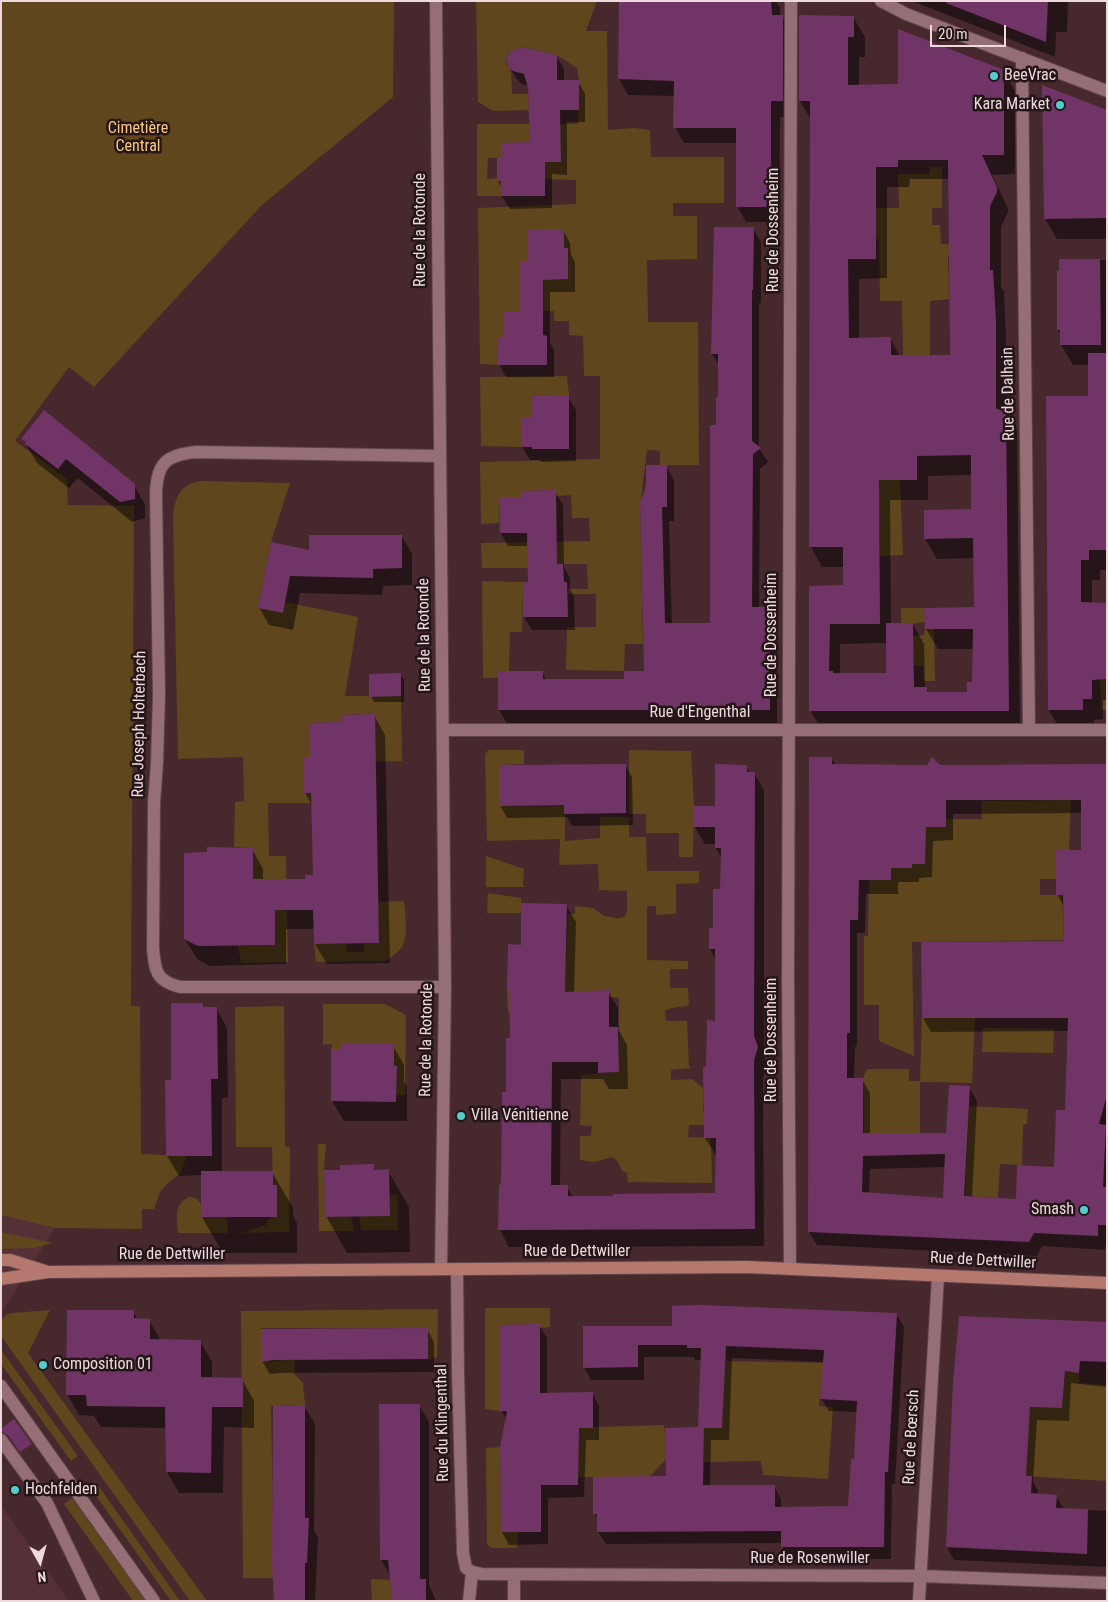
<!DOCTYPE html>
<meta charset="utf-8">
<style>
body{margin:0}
#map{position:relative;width:1108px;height:1602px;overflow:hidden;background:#47282d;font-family:"Roboto Condensed",sans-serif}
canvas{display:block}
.frame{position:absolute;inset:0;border:2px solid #eed9dc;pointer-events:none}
.north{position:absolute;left:15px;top:1537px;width:50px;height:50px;-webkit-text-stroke:4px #241518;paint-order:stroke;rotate:173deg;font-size:14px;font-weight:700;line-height:20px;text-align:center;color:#eed9dc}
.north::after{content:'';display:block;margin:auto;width:18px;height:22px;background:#eed9dc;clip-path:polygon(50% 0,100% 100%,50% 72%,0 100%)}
.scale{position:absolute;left:930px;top:25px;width:76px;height:22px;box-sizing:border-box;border:2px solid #eed9dc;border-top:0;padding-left:6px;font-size:15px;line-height:18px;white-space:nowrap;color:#eed9dc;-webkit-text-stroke:4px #241518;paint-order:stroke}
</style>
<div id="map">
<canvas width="1108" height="1602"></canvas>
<div class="frame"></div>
<div class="north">N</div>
<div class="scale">20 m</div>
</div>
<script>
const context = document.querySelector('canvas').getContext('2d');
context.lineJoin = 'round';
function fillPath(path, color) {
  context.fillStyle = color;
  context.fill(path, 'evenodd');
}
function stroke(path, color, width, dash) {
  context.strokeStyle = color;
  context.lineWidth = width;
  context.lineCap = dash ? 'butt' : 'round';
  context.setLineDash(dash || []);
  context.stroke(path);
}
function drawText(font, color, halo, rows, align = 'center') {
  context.font = font + ' "Roboto Condensed",sans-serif';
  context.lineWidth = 5;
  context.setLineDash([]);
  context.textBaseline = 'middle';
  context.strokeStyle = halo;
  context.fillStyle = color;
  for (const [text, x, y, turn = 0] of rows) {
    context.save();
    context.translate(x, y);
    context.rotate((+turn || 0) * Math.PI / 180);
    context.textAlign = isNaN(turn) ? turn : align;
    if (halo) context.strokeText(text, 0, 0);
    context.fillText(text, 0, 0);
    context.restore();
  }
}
const built = new Path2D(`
 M1,1215L55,1228L1,1314Z
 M1,1506L69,1601H1Z`);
const green = new Path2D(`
 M1,1H394L393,97L262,205L94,387L69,367L15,441L67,479L68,505L134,506L131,1006H140L141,1154L187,1156L180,1174L169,1182L160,1192L154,1209H142V1229L55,1228L1,1215Z
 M476,1H597L586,31H607L608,130L634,128L650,130L651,157H724V203H673V216H697V259L647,260L648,322H698L699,465H660V451L647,450L640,507L643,644H625L624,671L566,670L567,627H596V594H568V589H588L587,564L528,565V568H482L481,543L590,541L589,518H572L571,495L556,496V490L522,491V497H499V523L481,524L480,462L600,459V376H584L583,336L569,335V321H554V311H503V337L498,338V365L480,364L478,208L576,204V180L545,179V162H561L560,143L545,142L501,143V158H488L487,179L497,178V181H501V196H477V124H578L579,80L577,68L557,55L522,47L510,52L508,55L506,63L511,70L512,94H528L529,110L493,111L478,102Z
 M930,167H942V208H932V225H940L941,244H956V256H948L949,299L930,301V355H903L902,301H880L879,239H868L867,208H899L898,174H930Z
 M567,376L569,395L532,396V418H521V447L481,446L480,377Z
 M880,478L900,480L903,555L880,556L879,509H838Z
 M200,481L290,483L271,542L258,608L283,613L285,602L358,617L345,696H401L402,761L376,762L360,722V714L342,715V722L310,723V758H303V793H311V803H268L269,856H286L288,962L241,963L238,946L275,945V879H253L252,848L234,847L235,802L244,801L243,757L178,759L173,516C175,497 180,485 200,481Z
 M482,581L523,582L522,632H510L509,671H498V678H483Z
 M901,608H924L925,622L912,624V636L924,635L925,629H934L935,681H924L923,666H902Z
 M1100,679H1107V710H1101Z
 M488,750H524V764L499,765V806L552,805L565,794V841L600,838V817H629V837H646L647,871H699V883L676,884V914L656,915V906H647V960L688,961V969H670V988H688L689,1005C681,1008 671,1006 665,1011L666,1021H687L689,1066L691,1068L671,1070V1080L692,1079L703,1088V1112L709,1125H689L688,1137L711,1138L712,1183L628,1182L627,1173L622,1171L618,1162L612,1157L595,1162L580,1160V1136H591L592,1126L580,1125L581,1075L619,1072V998L609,997L608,990L594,991L574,1012H508L507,990L565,991L568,914H575V906L593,908L604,916L617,918L624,917L627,912V891L599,890L598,864L559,865L560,839L487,841L485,755Z
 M629,750L691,751L694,806L693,857H679V833H646V814H629Z
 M1071,800L1069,850H1056L1059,879H1040V895H1062L1064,940L912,942L914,1056L879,1041V1005H864V936H868L869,880H890L891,868H911L912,864H924L920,827H946V819H982L981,801Z
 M486,856L524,869L523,886L526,887H486Z
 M488,893L521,898V913H487Z
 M404,901C405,914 409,935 402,947C398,952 391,957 386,961L316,962L314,944H346L347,952H364V944L379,943L378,902Z
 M323,1004H385L406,1015L405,1095H393L397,1086V1066H394V1044H380V1049L341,1045V1050H331L332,1044L323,1045Z
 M284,1006L285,1147H290L289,1232L242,1233L266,1225L270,1217L277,1185H273L272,1147H236L235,1007Z
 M922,1018H975L972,1083L920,1082V1133H864L863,1078L867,1069H909V1081H920Z
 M983,1028L1054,1029L1053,1053L982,1052Z
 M969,1106L1028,1109L1027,1124L1023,1125L1022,1165L1000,1164L998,1198L965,1196Z
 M318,1144H326L324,1170L325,1217H351L354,1231H319Z
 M397,1194L398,1230H361L359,1216H389V1196Z
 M189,1197L196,1198L201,1204V1217H227L228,1233H178C177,1218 173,1205 189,1197Z
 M1,1232L53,1243L34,1248L1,1249Z
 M485,1308H550V1327L540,1328V1324L500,1325V1411L485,1409Z
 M438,1309L437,1357L428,1360L427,1326L426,1328H261V1361L295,1360L294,1374L303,1383L305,1405L271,1406L274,1578H243L241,1311Z
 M50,1310L28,1353L207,1601H190L1,1336V1320L7,1314L13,1313Z
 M1,1350L78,1456L71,1461L1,1364Z
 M723,1361L828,1363L827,1386H821L819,1406L833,1407L828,1479L763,1475L761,1461L704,1462V1428L722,1427L724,1378Z
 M1065,1371L1079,1373V1383L1107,1385V1481L1007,1475L1030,1407L1062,1408Z
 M664,1425L667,1458L645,1482L633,1477H578L565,1428Z
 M500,1447L501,1532H518L517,1548H491L487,1544L486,1448Z
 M95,1481L180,1601H171L89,1486Z
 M72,1498L146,1601H133L64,1504Z
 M371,1579L391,1580L392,1601H372Z`);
const shadow = new Path2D(`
 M620,1H776L780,8V16L782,17L791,33V117H780L779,222H746L737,206V143H684L675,127V96L628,95L619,79Z
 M912,1H1068L1067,32H1056L1055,57Z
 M853,17L865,37V57H859V86L899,85L1003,71L1015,91V174L992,175L1008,208V212L1001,227V287L1004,291L1006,342V412L1017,430L1020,731L822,730L810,710V587H844V567H822L811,547V120L800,101ZM910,179H949L951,356H900L890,338L859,339V279L887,278V187H909ZM972,475L973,510L925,539L937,559L975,558V608L926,629L938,649H974V684L969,693H930L925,688L924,644L913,624H891L890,500H928V476ZM887,643L888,674H840V644Z
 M556,56L564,69V82L578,81L585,94V122H567V175L552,174V208L510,209L502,196V188L498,181L502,159L531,143L529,86L522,84L516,78L508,65Z
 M1107,111V239H1057L1045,219Z
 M715,228L753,229L761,242V303H759V448L768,462L760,469L759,609H769L777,622V724H507L499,710L542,672L547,681L625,680L645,673L641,503L666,466L674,480V521H669L672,625H711L719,398V365L712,354Z
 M563,230L570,243L571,255L575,262V292H550V343L554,350V377H506L499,364L504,338L522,312L529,262Z
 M1060,260H1107V570H1100V580H1092V603L1107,604V700H1103V719L1094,720V731H1061L1049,710L1047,397H1089V365H1073L1061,345V335L1058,330V272H1060Z
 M568,397L576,410V461L541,462L540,460H530L522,447L533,419Z
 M23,439L134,485L145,505V518L132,522L78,478L69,488L37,463Z
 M555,492L563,505L564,567L570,578V589L574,596L575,630H532L524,617L530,583L529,546H508L501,533L523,498Z
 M402,537L412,554V585L383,586L382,595L300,593L293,630L269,625L259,607L310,551Z
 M400,674L404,680V702H374L371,696Z
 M374,715L385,735L390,963L327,964L315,944V929H286V964L210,966L197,959L185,939L252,849L263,869V881L306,880L314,876L312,806L305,792L312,759L344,724Z
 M831,758L836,765L940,766L1107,765V1238L1105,1250L1042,1246L1037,1256L817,1245L809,1232ZM1082,813L1083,851L1057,894L1064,907L1065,943L923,1018L931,1032L1069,1031L1066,1112L1055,1168L1017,1200L972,1198L977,1101L969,1087L947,1135H870V1093L862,1079H854L855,1047L857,1046V933H865L866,894H898V882H919V878L932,877L933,841L953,840V814ZM946,1167L944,1199L869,1194L870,1169Z
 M625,765L632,777L633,825L572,826L567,817L507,818L500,805Z
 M746,766L750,774L754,773L764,790V1055L767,1065L763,1078L764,1246L509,1247L500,1230V1186H503L511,1039V994L508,989L523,946L566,905L576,922L574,993L608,991L618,1008V1029L627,1045L628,1089H609L603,1079H561L560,1187H567L573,1197L716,1194L717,1154H715L705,1138L707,1068L716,1022V960L710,949L722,890V859L716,848V844H705L695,827V808H716Z
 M202,1004L204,1008H216L227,1028L228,1098H222V1173L272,1172L293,1208V1216L297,1223V1253H223L202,1217V1175L179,1176L167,1156V1081H173Z
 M393,1046L404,1065V1082L407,1087V1121H344L332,1101V1052Z
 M373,1166L376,1171H388L409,1207L410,1252L347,1253L326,1216L341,1171Z
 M133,1311L138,1320H149L161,1341H200L212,1362V1378L242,1379L254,1401V1428L224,1427L223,1493H179L167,1472V1428L101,1427L94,1416L79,1415L67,1394Z
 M896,1314L904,1327L895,1484H892L891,1559H789L782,1546V1543L606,1544L598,1532V1520L595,1514L667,1478L699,1429L702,1360H695L694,1357H644V1380H591L584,1367L674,1327ZM732,1358L824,1362L821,1398L829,1411L857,1412L855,1460L849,1507L781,1508V1499L774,1486H710L711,1440H729Z
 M1107,1324V1387L1071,1383L1069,1421L1037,1420L1033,1482L1038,1491V1495L1056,1496L1064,1509L1107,1511V1567L954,1560L947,1547L955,1382Z
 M540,1326L547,1338V1394L592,1393L599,1406V1440H586L584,1497L548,1498V1544L509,1545L502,1532L507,1420L501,1410Z
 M427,1329L434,1342V1372L281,1373L270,1374L262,1361Z
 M419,1405L429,1422V1585L436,1601H393L390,1576L381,1559Z
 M304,1406L315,1424L314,1530L318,1537L315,1601H275Z`);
const building = new Path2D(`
 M619,1H771L772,15H783V101H771V207H736V128H673L674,81L618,79Z
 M947,1H1048L1046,42L946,3Z
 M799,15L854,16V37H848V85L898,84V29L1004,70V155H982L997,187V192L990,206V270H993L996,321V409H1006L1009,711H809V586L843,585V547H809L810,101H799ZM898,160H948L950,355H891V337L849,338L848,259H876V167H898ZM971,455V509L924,510V539L973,538L974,607L924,608L925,629H973L972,682H967V692H927V687H914L913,623H886V673H833V671H829L830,624H880L879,480H917V456Z
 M521,47L557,55V80H579V110H560L561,162H545V196H501V181H497V158H501V143L530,142L528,88L524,74L513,71L509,68L506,60L510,52Z
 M1042,85L1107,110V218L1044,219Z
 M714,227H754L753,290H752V441L761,448L753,454L752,607H770V710H498V671H543V679H624V671H644L640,503L646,486V465H667V507H662L665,623H710V425H716V397H718V354H711Z
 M564,229V248H568V279L543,280V335L547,336V365H498V337H503V311H520V261H528L527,230Z
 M1059,259H1100L1101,345H1060V330H1057V271H1059Z
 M1088,353H1107V550H1089V560H1081V602L1107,603V679L1092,680V699H1083V710H1048L1046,396H1088Z
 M569,395V449H532V447H521V418H532V396Z
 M44,410L135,484V499L120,502L66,459L58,469L24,443L26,442L21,439Z
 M556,490L557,564H563L564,582H567L568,617H523V582H528L527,533H500L499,497H522L521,491Z
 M309,535H402V568L373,569V578L290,576L283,613L258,608L271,542L309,550Z
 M401,673V696L369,697V674Z
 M375,714L379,943L314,944L313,910H275V945L198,946L184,939V853L207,852V847L253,848V879H305V875H313L311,793H303V758H310V723L342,722V715Z
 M809,757H832V764L927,765L932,757L940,765L1107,764V1095L1099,1124L1106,1125L1103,1187H1107V1225H1098V1236L1034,1233L1029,1242L808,1232ZM946,800H1081V850H1056V895H1063L1064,941L921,942L922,1018H1068L1065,1110H1056L1054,1167L1017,1165L1016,1199L964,1196L970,1086L949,1085L946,1133H863V1078H847V1033H850V920H858L859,880H891V868H912V864H925L926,827H946ZM945,1154L943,1198L862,1192L863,1156Z
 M626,764V813L564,814V805L499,806V765Z
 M715,764L747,765V772H755L754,1036L758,1047L754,1060L755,1229L498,1230L499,1185L501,1184L502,1092H506V1038H510L509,990H507L508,944L521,945V903L567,904L565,992L609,990V1027H618L619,1072L598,1073V1062H552L551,1185H568V1196H613V1194L715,1193L716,1138H704L703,1067H706L707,1020L715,1021V949H709V928H713V889H720L721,848H715V827H693L694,806H715Z
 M171,1003H203V1007H217L218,1079H211L212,1156H166L165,1080H171Z
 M341,1044H394V1066H397L396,1102L331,1101V1050H341Z
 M374,1164V1170L389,1169L390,1216L325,1217L324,1170H340V1165Z
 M201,1171H273V1185H277V1217H201Z
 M701,1305L897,1313L888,1472H885L884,1547H781V1531L597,1532V1514H593V1477L666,1476L665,1428L698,1427L701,1348H687V1345H638V1367L583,1368V1326H672V1306ZM726,1346L824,1350L820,1399L857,1401L854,1459H851L848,1506L775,1507V1485H703L704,1428H722Z
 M67,1310H134V1318L150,1319V1339L201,1340V1377L243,1378V1407H212L211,1473L166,1472L165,1407L87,1406L86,1395H66Z
 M959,1316L1107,1322V1362L1080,1361L1079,1373L1065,1371L1062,1408L1030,1407L1026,1476H1032L1031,1493L1057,1495L1056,1508L1088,1509L1087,1554L946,1547L953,1382Z
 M540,1324V1393L593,1392V1428H579L578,1485H541V1532H501L500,1447L507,1411H500V1325Z
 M428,1328V1359L273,1360L261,1362V1329Z
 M379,1404H420V1579H426V1601H392L388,1560H380Z
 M305,1405V1518H309L307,1563H305V1601H274L272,1563L273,1406Z
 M14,1419L32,1444L20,1452L8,1435L1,1432V1429Z`);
const minor = new Path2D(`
 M436,1L445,987L441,1269
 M1022,58L1029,729
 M439,456L196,452C166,455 157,463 156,493L159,695L157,763L154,803L153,948C155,971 156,981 180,987H445
 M443,730H1107
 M790,1268L788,977L791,1
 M457,1269L458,1374L463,1553L466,1568L472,1572L482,1574L920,1576L1107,1583
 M1,1386L154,1601
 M1,1440L47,1503L94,1601
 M514,1574V1601
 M469,1601L472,1572
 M919,1601L938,1276`);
const tertiary = new Path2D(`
 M881,1L906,14L1107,91`);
const secondary = new Path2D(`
 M1,1260H10L45,1271
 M1,1279L48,1272L747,1267L1107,1283`);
const markers = [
 [994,76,5,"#53cdcb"],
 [1060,105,5,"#53cdcb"],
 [461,1116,5,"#53cdcb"],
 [1084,1210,5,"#53cdcb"],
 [43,1365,5,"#53cdcb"],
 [15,1490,5,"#53cdcb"]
];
const poiNames = [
 ["BeeVrac",1004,76],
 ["Kara Market",1050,105,"right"],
 ["Villa Vénitienne",471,1116],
 ["Smash",1074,1210,"right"],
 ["Composition 01",53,1365],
 ["Hochfelden",25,1490]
];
const parkNames = [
 ["Cimetière",138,129],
 ["Central",138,147]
];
const streetNames = [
 ["Rue de la Rotonde",421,230,-90],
 ["Rue de Dossenheim",774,230,-90],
 ["Rue de Dalhain",1009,394,-91],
 ["Rue de la Rotonde",425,635,-91],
 ["Rue de Dossenheim",772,635,-90],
 ["Rue d'Engenthal",700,713],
 ["Rue Joseph Holterbach",140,724,-89],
 ["Rue de la Rotonde",427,1040,-89],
 ["Rue de Dossenheim",772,1040,-90],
 ["Rue de Dettwiller",577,1252],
 ["Rue de Dettwiller",172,1255],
 ["Rue de Dettwiller",983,1261,3],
 ["Rue du Klingenthal",443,1423,-91],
 ["Rue de Bœrsch",912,1437,-87],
 ["Rue de Rosenwiller",810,1559]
];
fillPath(built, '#563037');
fillPath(green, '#5f461d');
fillPath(shadow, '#0007');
fillPath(building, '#703566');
stroke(minor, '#5e4449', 14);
stroke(tertiary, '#5e4449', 14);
stroke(secondary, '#5e4449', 14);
stroke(minor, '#956f75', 12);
stroke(tertiary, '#956f75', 12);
stroke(secondary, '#b4786e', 12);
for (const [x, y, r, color] of markers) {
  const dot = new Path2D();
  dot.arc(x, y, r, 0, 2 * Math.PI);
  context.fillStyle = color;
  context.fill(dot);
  stroke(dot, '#241518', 2);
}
drawText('16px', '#eed9dc', '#241518', poiNames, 'left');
drawText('16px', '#fccc7f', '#241518', parkNames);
drawText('16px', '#eed9dc', '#241518', streetNames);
</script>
